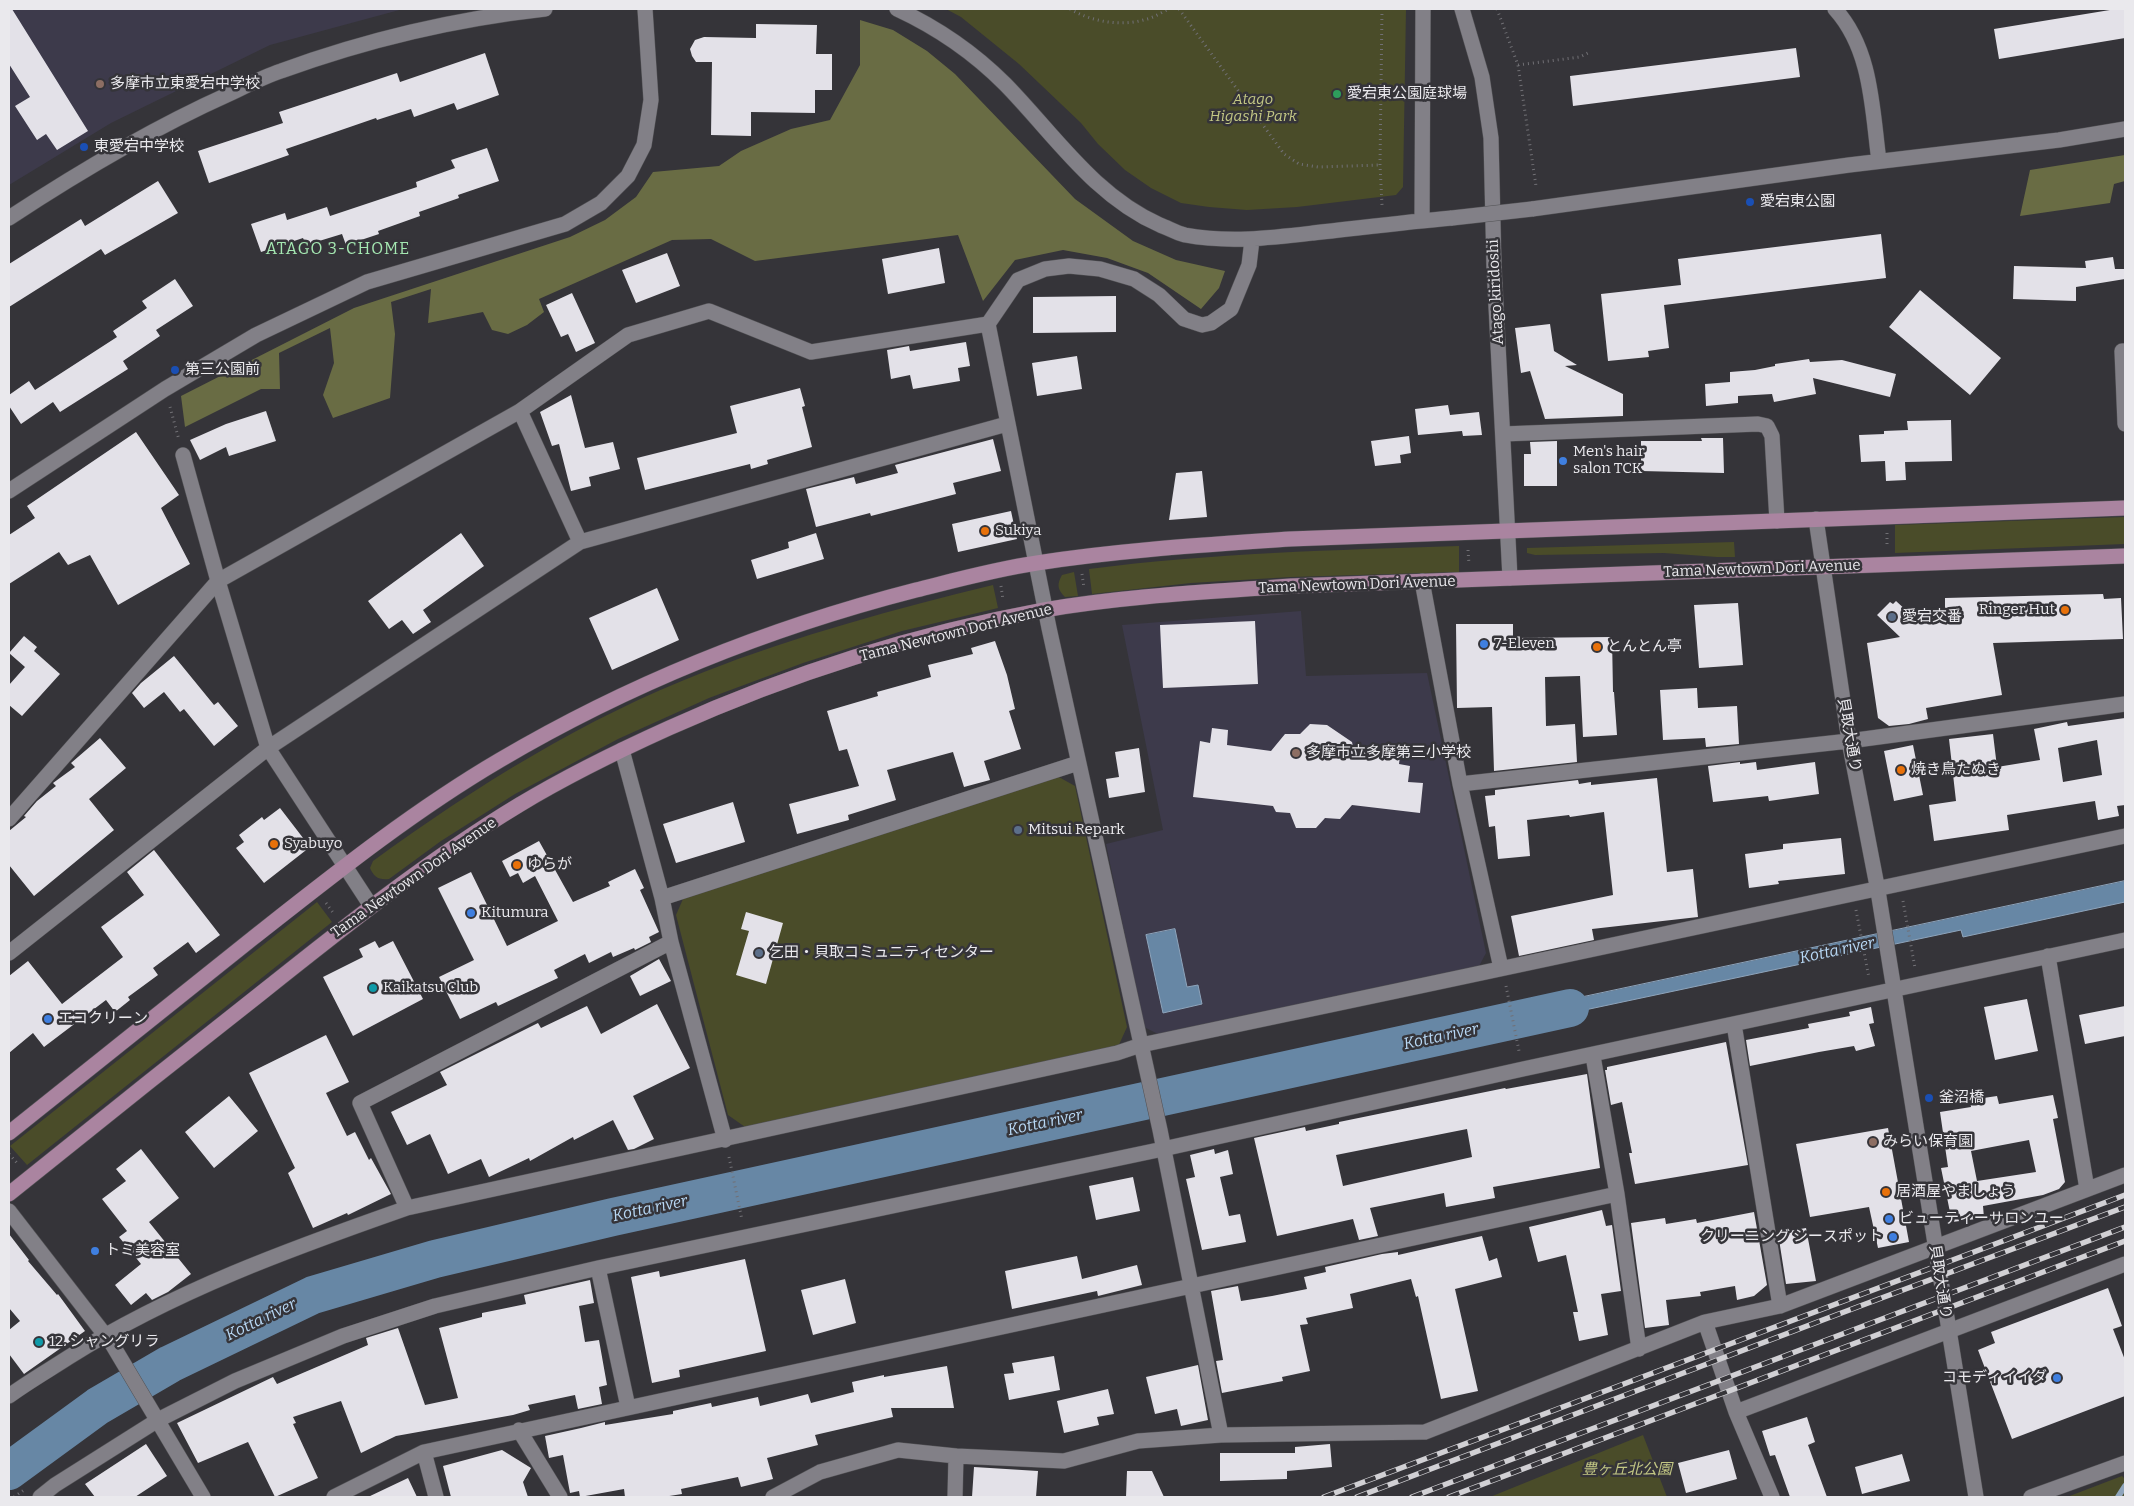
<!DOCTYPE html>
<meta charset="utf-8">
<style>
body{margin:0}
#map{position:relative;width:2134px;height:1506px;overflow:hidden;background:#353439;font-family:Bitter,serif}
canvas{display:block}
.frame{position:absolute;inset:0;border:10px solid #eae9ed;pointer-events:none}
</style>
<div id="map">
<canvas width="2134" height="1506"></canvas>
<div class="frame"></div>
</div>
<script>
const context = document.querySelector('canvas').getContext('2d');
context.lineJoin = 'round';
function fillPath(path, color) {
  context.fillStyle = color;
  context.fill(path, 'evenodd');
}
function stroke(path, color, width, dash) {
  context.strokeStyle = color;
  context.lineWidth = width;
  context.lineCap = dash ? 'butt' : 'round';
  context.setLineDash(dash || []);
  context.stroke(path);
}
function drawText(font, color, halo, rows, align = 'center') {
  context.font = font + ' Bitter,"Noto Sans JP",serif';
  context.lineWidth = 5;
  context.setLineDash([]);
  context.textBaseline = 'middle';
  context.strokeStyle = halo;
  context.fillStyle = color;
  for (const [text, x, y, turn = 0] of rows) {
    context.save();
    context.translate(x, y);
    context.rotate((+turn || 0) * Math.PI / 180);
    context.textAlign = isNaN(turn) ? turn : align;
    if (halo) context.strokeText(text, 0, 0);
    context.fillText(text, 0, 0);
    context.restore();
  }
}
const education = new Path2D(`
 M9,9H403L270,45L111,123L9,185Z
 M1301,611L1306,676L1427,673L1486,953L1478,968L1158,1034L1144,1027L1106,844L1163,830L1122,625Z`);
const green = new Path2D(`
 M946,9H1406L1403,187L1396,195L1297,207L1247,210L1209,207L1181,203L1151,188L1125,170L1098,144L1081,123L1019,64L961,17Z
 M2125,517V544L1895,553V525Z
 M1734,542L1735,557H1717L1664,553L1535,555L1527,553V548Z
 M1459,546V572L1291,577L1191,583L1092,594L1089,569C1212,553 1335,550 1459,546Z
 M1074,572L1078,596L1065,597C1057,589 1057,584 1062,575Z
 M993,585L998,608L902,631L803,663L709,698L618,739L515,794L441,841L389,879C378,880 374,877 370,868L373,861C476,786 585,718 704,672C798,635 895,609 993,585Z
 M1057,776L1075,786L1127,1027L1117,1049L748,1129L728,1115L676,915L683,899Z
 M317,902L332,922L27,1165L10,1146Z
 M1643,1435L1667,1497H1490Z
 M2122,1476L2125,1479V1497H2067Z`);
const forest = new Path2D(`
 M860,20L893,30L927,51L955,74L1075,199L1133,241L1176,260L1225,271L1219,288L1201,309L1148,273L1107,258L1063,250L1015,260L983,301L958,235L755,261L711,239L672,240L539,299L544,312L527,325L508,334L492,330L483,312L428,323L431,289L391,302L395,334L390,398L333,418L323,395L334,363L330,328L279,353L280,389H261L185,427L181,396L354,308L570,237L605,220L636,197L653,172L719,166L741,151L791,129L830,120L860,65Z
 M2125,155V181L2114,184L2110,203L2020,216L2030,170Z`);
const water = new Path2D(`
 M2125,881V902L1963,937L1961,930L1519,1024L1518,1011Z
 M1175,929L1187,987L1198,985L1202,1004L1163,1013L1146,935Z`);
const stream = new Path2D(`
 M2118,1497L2125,1486`);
const river = new Path2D(`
 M9,1471L98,1406L170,1364L313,1295L435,1259L613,1217L1570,1008`);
const building = new Path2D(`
 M9,9H12L88,131L57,150L46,134L37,140L15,106L30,97L9,64Z
 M2116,9H2125V38L1999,59L1994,29Z
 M756,24L817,25L816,54H832V90H815V113L751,112V136L711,135L712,62H696L692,56L690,49L695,40L704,37L756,38Z
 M1796,48L1800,77L1573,106L1570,76Z
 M485,53L499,95L457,110L454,103L414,117L411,109L377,120L376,118L286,149L289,155L209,183L198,151L283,123L279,112L397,73L400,82Z
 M487,148L499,181L458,195L459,198L419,212L420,216L378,231L379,234L346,245L342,234L306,245L303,238L261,252L251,224L285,213L287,220L327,207L330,216L417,187L416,182L455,168L451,160Z
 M158,181L178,213L105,255L101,249L9,307V264L81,219L85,226Z
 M1881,234L1886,278L1664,305L1669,348L1648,351L1649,357L1608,361L1601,294L1681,285L1678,259Z
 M939,248L945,283L888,294L882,259Z
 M667,253L680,286L636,303L622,270Z
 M2113,257L2115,269H2125V279L2076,287V301L2013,299L2014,266L2086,268L2085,261Z
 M175,279L193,306L156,330L160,336L123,361L128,369L60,412L53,402L21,424L9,406V395L29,381L35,390L117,337L113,331L147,308L142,301Z
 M1920,290L2001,358L1970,395L1889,327Z
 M572,293L595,343L576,352L568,334L561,337L546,305Z
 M1116,296V332L1033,333V297Z
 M1550,324L1554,351L1577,365L1565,366L1623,394V416L1545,419L1530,371L1521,373L1515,328Z
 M966,342L970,366L958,368L960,381L913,389L910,375L891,379L887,350L909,346L910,351Z
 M1077,356L1082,389L1037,396L1032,363Z
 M1809,359L1810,362L1842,360L1896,374L1890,397L1813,378L1816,394L1774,402L1772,394L1738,396V403L1706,406L1705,384L1730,382V372L1755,370L1775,366V364Z
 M800,388L805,406L802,407L812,447L767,460L768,464L751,469L750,464L645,490L637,458L737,433L730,406Z
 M571,395L585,448L613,442L620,469L589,477L591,486L571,491L559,444L552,446L540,412Z
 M1448,405L1450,415L1479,412L1482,435L1463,436L1462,431L1418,435L1415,409Z
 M266,411L276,441L229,456L226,447L200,460L190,440L226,424Z
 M1951,420L1952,461L1905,462L1906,480L1886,481L1885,461L1861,462L1859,435L1884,434V431L1908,430L1907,421Z
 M136,432L179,495L161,508L190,564L118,605L90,555L68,565L59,552L9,584V535L35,518L27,506Z
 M1409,436L1411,453L1400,455L1401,463L1375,466L1371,441Z
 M1701,438H1723L1724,473L1641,471V441H1702Z
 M993,439L1001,471L953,483L956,494L871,516L870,513L816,527L806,489L854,477L856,484L898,473L895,465Z
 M1557,441V486H1524V454H1531L1530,442Z
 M1202,471L1207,517L1169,520L1176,473Z
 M1011,511L1017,539L958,552L952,524Z
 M461,533L484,566L423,610L431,622L413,634L402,620L389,629L368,601Z
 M816,533L824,559L757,579L751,560L789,548L788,542Z
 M657,588L679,640L612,670L589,618Z
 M2103,594L2104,599L2121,598L2123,639L1993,643L2002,695L1926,708L1928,719L1909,724L1889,726L1878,718L1867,643L1900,637L1877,615L1890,602L1893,604L1896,601L1908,612L1945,611V598Z
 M1738,603L1743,665L1699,668L1694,605Z
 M1255,621L1258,684L1163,688L1160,625Z
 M1456,624H1513V638L1612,637L1613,692H1614L1617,735L1583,737L1580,676L1545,677L1546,726L1575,724L1577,762L1494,771L1492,707L1457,708Z
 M24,636L37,647L34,651L60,674L22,716L9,705V685L25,667L9,653Z
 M995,641L1007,675L1015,709L1009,711L1021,749L984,761L990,780L964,787L953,752L887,770L896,800L848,815L849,820L797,834L789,804L859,786L847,749L839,751L827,711L878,696L877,692L931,677L928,665L973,654L971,648Z
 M174,656L214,705L218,702L238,726L214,746L184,709L180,712L164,692L144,708L132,693L141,683Z
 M1697,688L1698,708L1737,706L1739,744L1706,747L1705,738L1663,740L1660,690Z
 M2125,718V805L2117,806L2119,816L2098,820L2095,801L2007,815L2009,830L1934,841L1929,805L1956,801L1949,739L1993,734L1997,767L2040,760L2034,729L2067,722L2068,726ZM2097,740L2102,775L2063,782L2058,748Z
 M1310,724L1327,725L1352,742L1354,751L1400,756L1399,764L1410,766L1408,782L1423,783L1420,813L1352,805L1340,819L1325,818L1316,828H1296L1290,813L1276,812L1273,806L1193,797L1200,741L1210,743L1212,728L1228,730L1227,745L1271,751L1285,734H1300Z
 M100,738L126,768L89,799L114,830L34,896L9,865V831L26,817L24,816L37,801L56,786L53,783L75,767L71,763Z
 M1913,745L1923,795L1894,801L1884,751Z
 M1139,748L1145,792L1109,798L1106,779L1119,777L1115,752Z
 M1740,762V764L1756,762L1757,770L1815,762L1819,794L1769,801L1768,796L1713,802L1708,766Z
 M1657,778L1667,872L1693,869L1698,917L1592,929L1594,940L1519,956L1511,916L1613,895L1604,812L1570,817L1569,815L1527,820L1530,856L1498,859L1495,826L1489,827L1485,796L1495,795V790L1578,780L1579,784L1591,782V785Z
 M733,802L745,842L676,863L663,824Z
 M280,808L310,847L264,883L236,848L244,842L239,835L262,817L264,820Z
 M1841,838L1845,874L1778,881L1779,884L1749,888L1745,854L1783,849V844Z
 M539,841L573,902L610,886L608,882L635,869L644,888L640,890L659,932L649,937L651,942L635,950L634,948L613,957L611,952L589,963L585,954L554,970L558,978L498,1006L496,1002L460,1019L439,977L474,960L438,888L471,872L507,946L558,921L535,876L523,883L518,873L510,877L502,861Z
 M154,850L220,935L196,953L188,942L153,968L158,975L128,997L130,1000L115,1012L106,1000L44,1047L33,1033L9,1053V976L28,961L62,1004L123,957L101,927L144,895L127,872Z
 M746,912L783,923L766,984L736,975L749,931L741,929Z
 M375,941L379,948L393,941L423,999L353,1036L323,977L363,957L359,949Z
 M659,959L671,981L640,996L630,976Z
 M2027,999L2038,1051L1995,1060L1984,1007Z
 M657,1004L690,1068L633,1096L654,1139L634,1149L628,1150L613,1120L574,1140L573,1137L530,1161L529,1158L489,1177L481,1159L448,1174L430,1134L407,1145L391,1112L447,1085L440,1072L538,1023L541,1028L587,1006L601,1034Z
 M2125,1006V1036L2085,1044L2079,1015Z
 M1871,1007L1874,1023L1869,1024L1875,1046L1856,1051L1854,1046L1819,1052L1750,1066L1746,1040L1809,1028L1808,1024L1850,1016L1849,1012Z
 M326,1035L349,1082L326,1093L347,1136L355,1132L369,1160L371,1158L391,1194L348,1215L347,1213L313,1228L288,1173L295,1168L249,1073Z
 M1726,1042L1748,1165L1635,1184L1629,1153H1632L1622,1102L1611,1105L1605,1070H1607V1067Z
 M1587,1074L1600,1168L1493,1187L1495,1198L1446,1207L1444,1193L1370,1208L1378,1236L1359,1240L1353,1219L1277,1236L1254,1138L1305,1127L1306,1131L1339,1124V1122L1505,1088L1506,1089ZM1467,1129L1472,1157L1343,1186L1336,1155Z
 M2053,1095L2058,1118L2053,1119L2065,1182L2059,1189L2043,1195L1983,1206L1984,1218L1952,1222L1941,1168L1948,1167L1940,1112L1971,1107L1970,1100L1997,1096L1999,1104ZM2029,1140L2036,1172L1977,1181L1971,1151Z
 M229,1096L258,1131L214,1168L185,1132Z
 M1888,1128L1909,1242L1878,1248L1869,1207L1810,1217L1796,1144Z
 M141,1149L179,1198L149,1222L191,1274L168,1292L152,1300L146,1293L131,1305L115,1285L141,1264L119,1237L127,1231L102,1199L126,1181L116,1169Z
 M1214,1149L1215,1154L1228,1150L1233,1174L1220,1177L1229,1216L1240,1214L1246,1242L1202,1250L1186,1179L1195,1177L1190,1155Z
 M1133,1177L1140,1211L1096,1220L1089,1186Z
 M1602,1210L1606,1226L1612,1225L1621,1291L1601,1294L1608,1335L1579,1341L1573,1312H1578L1566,1255L1538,1262L1529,1227Z
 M1754,1212L1767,1285L1754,1296L1737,1300L1735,1286L1700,1292L1701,1296L1666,1300L1669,1325L1645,1328L1631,1223L1665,1218L1666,1224L1696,1219L1697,1223Z
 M1806,1228L1816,1281L1786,1284L1778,1233Z
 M9,1234L29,1260L28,1261L57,1295L58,1294L85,1331L24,1374L9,1354V1330L20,1321L9,1308Z
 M1482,1236L1489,1261L1497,1258L1502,1277L1455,1289L1478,1391L1441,1399L1418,1296L1416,1297L1411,1279L1350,1294L1353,1308L1306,1318L1308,1324L1300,1325L1310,1371L1282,1377L1283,1381L1222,1393L1216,1361L1223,1360L1211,1291L1238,1286L1241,1301L1272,1296L1307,1289L1304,1277L1326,1272L1325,1267L1382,1254L1398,1252V1255Z
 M1077,1256L1082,1279L1137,1265L1142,1285L1098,1296L1097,1291L1012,1309L1005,1271Z
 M745,1259L766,1351L679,1370L680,1377L652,1383L631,1277L659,1271L660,1277Z
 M845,1279L856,1323L813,1335L801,1290Z
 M590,1280L594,1303L579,1306L585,1342L599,1340L607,1385L599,1387L602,1404L578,1409L575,1395L528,1405L530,1410L513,1415L396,1436L361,1453L341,1401L293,1417L296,1423L293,1424L318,1478L275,1497L248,1442L198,1463L177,1423L273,1377L277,1384L368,1345L366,1338L398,1328L425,1405L458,1398L439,1328L482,1317V1313L526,1304L524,1295Z
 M2108,1288L2122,1326L2113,1329L2125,1360V1396L2012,1439L1978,1350L1995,1343L1991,1332Z
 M1054,1356L1060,1390L1009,1400L1004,1374L1014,1373L1012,1363Z
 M1198,1365L1208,1420L1181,1426L1177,1409L1155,1414L1146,1377Z
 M947,1366L954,1408H891L893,1417L815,1435L818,1445L767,1458L773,1479L741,1487L738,1477L681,1489L682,1494L663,1497H625L624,1489L580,1497L579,1491L570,1493L563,1455L549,1458L545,1436L581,1428L605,1422V1425L673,1414V1411L711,1403L712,1407L758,1397L760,1406L808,1394L811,1403L854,1392L852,1382L884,1375V1377Z
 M1108,1389L1114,1414L1097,1417L1099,1425L1064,1433L1057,1401Z
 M1807,1417L1815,1442L1808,1445L1827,1497H1790L1775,1455L1770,1456L1762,1431Z
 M146,1444L167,1476L135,1497H95L85,1484Z
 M1330,1444L1332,1467L1287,1471V1479L1220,1481V1453H1295V1447Z
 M502,1450L531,1468L523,1482L528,1497H451L443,1466Z
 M1729,1450L1737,1479L1686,1493L1678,1463Z
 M1902,1454L1910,1481L1862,1494L1855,1467Z
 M974,1467L1038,1471L1036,1497H972Z
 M1127,1471H1152L1164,1497H1126Z
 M408,1478L417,1497H368Z`);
const path = new Path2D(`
 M1070,9C1092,22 1122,27 1147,19C1155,17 1162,12 1169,9
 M1179,9L1284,154L1299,164L1318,167L1380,165
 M1382,9L1380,165L1382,205
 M1497,9L1518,65L1536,186
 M1518,65L1580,57L1590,52
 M170,407L179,440
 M1887,533V546
 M1468,550L1469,564
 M1082,574L1084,588
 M1001,586L1003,600
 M1903,901L1915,968
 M326,903L334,914
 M1856,910L1869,978
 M1506,986L1519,1051
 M9,1154L19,1165
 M729,1157L742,1220
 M14,1497L24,1490`);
const minor = new Path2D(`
 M897,9C938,28 973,52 1005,84C1054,134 1094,196 1160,225C1168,228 1177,233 1185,235C1228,243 1270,238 1313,233C1359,228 1406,222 1452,218
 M1462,9L1482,77L1491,138L1494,267L1510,578
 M1835,9C1872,50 1872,109 1879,161
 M1532,209L1849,165L2059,140L2125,129
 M9,218C79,172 153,128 229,94C246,86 263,77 281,71C366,40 455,19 545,9
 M1422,221L1423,9
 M988,324L1049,628L1160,1130L1221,1435
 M2125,351H2122L2125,424
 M520,411L580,542
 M1503,434L1758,424L1767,426L1772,436L1777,521
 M183,455L218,581L268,748L371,906
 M9,491L165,389L256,335L367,282L565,224L601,203L628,176L644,145L651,100L645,9
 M1816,519L1849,741L1878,891L1976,1497
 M1422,581L1460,784L1501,968
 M622,750L662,898L671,942L725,1140
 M1460,784L1849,741L2125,704
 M9,819L218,581L520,411L628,335L709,311L811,352L988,324L1018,280L1045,269L1069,266L1100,269L1134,279L1159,295L1184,319L1202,325L1211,323L1231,309L1249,265L1252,240
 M662,898L1078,763
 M9,953L268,748L580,542L1007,424
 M2048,956L2087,1189
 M1734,1024L1780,1306
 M1593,1056L1617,1194L1639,1349
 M407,1208L360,1103L671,942
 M9,1211L112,1344L203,1497
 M598,1268L628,1407
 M1705,1322L1736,1412L1772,1497
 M9,1396C28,1382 49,1370 69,1357C174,1291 290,1249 407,1208L1117,1053L1141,1045C1469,975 1798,908 2125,836
 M1736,1412L2125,1264
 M519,1430L560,1497
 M424,1452L436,1497
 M40,1497L55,1485L158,1420L235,1381L343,1336L435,1306L598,1268L1163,1149L1523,1069L2125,940
 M334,1497L424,1452L1617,1194
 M773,1497L820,1472L898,1450L956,1456
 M955,1497L956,1456L1064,1461L1138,1441L1221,1435L1425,1432L1705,1322L1780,1306L2125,1175
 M2031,1497L2125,1463`);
const major = new Path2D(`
 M9,1133C90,1068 172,1003 253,938C333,875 413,811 500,760C629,684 772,627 916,590C956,580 996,569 1037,563C1121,550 1205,545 1290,539L2125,508
 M9,1194C92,1127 176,1060 260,994C344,927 428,860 519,805C567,776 618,751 669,728C789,674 914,634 1044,610C1125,596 1208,592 1291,586L2125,556`);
const rail = new Path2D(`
 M1324,1497L2125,1195
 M1357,1497L1828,1318L2125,1207
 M1412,1497L2125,1227
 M1449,1497L2125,1241`);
const minorBridge = new Path2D(`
 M1452,218L1532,209`);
const markers = [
 [100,84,5,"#8d6e63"],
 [1337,94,5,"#2e9e5b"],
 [84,147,5,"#1a4fb4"],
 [1750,202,5,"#1a4fb4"],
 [175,370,5,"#1a4fb4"],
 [1563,461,5,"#3f7fe0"],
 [985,531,5,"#e8710a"],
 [2065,610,5,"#e8710a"],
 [1892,617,5,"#5c6f8a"],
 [1484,644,5,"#3f7fe0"],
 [1597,647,5,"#e8710a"],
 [1296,753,5,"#8d6e63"],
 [1901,770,5,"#e8710a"],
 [1018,830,5,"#5c6f8a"],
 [274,844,5,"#e8710a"],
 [517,865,5,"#e8710a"],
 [471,913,5,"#3f7fe0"],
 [759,953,5,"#5c6f8a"],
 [373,988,5,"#0f9aa8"],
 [48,1019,5,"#3f7fe0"],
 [1929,1098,5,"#1a4fb4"],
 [1873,1142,5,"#8d6e63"],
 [1886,1192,5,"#e8710a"],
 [1889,1219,5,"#3f7fe0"],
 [1893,1237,5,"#3f7fe0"],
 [95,1251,5,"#3f7fe0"],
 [39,1342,5,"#0f9aa8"],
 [2057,1378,5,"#3f7fe0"]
];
const poiNames = [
 ["多摩市立東愛宕中学校",110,84],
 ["愛宕東公園庭球場",1347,94],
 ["東愛宕中学校",94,147],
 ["愛宕東公園",1760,202],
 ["第三公園前",185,370],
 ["Men's hair",1573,452],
 ["salon TCK",1573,469],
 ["Sukiya",995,531],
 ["Ringer Hut",2055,610,"right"],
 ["愛宕交番",1902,617],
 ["7-Eleven",1494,644],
 ["とんとん亭",1607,647],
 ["多摩市立多摩第三小学校",1306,753],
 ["焼き鳥たぬき",1911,770],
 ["Mitsui Repark",1028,830],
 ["Syabuyo",284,844],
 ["ゆらが",527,865],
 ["Kitumura",481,913],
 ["乞田・貝取コミュニティセンター",769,953],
 ["Kaikatsu Club",383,988],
 ["エコクリーン",58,1019],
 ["釜沼橋",1939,1098],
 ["みらい保育園",1883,1142],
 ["居酒屋やましょう",1896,1192],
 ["ビューティーサロンユー",1899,1219],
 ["クリーニング シースポット",1883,1237,"right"],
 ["トミ美容室",105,1251],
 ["12. シャングリラ",49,1342],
 ["コモディイイダ",2047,1378,"right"]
];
const parkNames = [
 ["Atago",1253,100],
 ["Higashi Park",1253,117],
 ["豊ヶ丘北公園",1627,1470]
];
const streetNames = [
 ["Atago kiridoshi",1496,292,-93],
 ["Tama Newtown Dori Avenue",1762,569,-2],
 ["Tama Newtown Dori Avenue",1357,585,-2],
 ["Tama Newtown Dori Avenue",956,633,-14],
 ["貝取大通り",1849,735,80],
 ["Tama Newtown Dori Avenue",414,878,-35],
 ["貝取大通り",1940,1282,81]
];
const neighbourhoodNames = [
 ["ATAGO 3-CHOME",338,250]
];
const waterNames = [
 ["Kotta river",1837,951,-12],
 ["Kotta river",1441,1037,-12],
 ["Kotta river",1045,1123,-12],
 ["Kotta river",650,1209,-12],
 ["Kotta river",261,1320,-26]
];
fillPath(education, '#3d3a4b');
fillPath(green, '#4a4c29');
fillPath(forest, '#696c44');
fillPath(water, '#6787a5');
stroke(water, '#8ea4bb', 1);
stroke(stream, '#8ea4bb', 6);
stroke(river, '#6787a5', 38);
fillPath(building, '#e3e1e8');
stroke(minor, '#525155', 16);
stroke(major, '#525155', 16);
stroke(path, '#717075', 3, [1, 4]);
stroke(minor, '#828087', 15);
stroke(major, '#aa84a0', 15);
stroke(rail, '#d1d0d4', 5.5);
stroke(rail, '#353439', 4, [11]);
stroke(minorBridge, '#525155', 16, []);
stroke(minorBridge, '#828087', 15);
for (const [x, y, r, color] of markers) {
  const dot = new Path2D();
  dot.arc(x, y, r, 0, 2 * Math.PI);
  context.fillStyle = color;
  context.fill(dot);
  stroke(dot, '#353439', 2);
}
drawText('15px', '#eae9ed', '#353439', poiNames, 'left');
drawText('italic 15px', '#c3c784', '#353439', parkNames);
drawText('15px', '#eae9ed', '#353439', streetNames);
context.letterSpacing = '1px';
drawText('16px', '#a5e8b2', '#353439', neighbourhoodNames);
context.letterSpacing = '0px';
drawText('italic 16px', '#b8d8f5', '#353439', waterNames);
</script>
